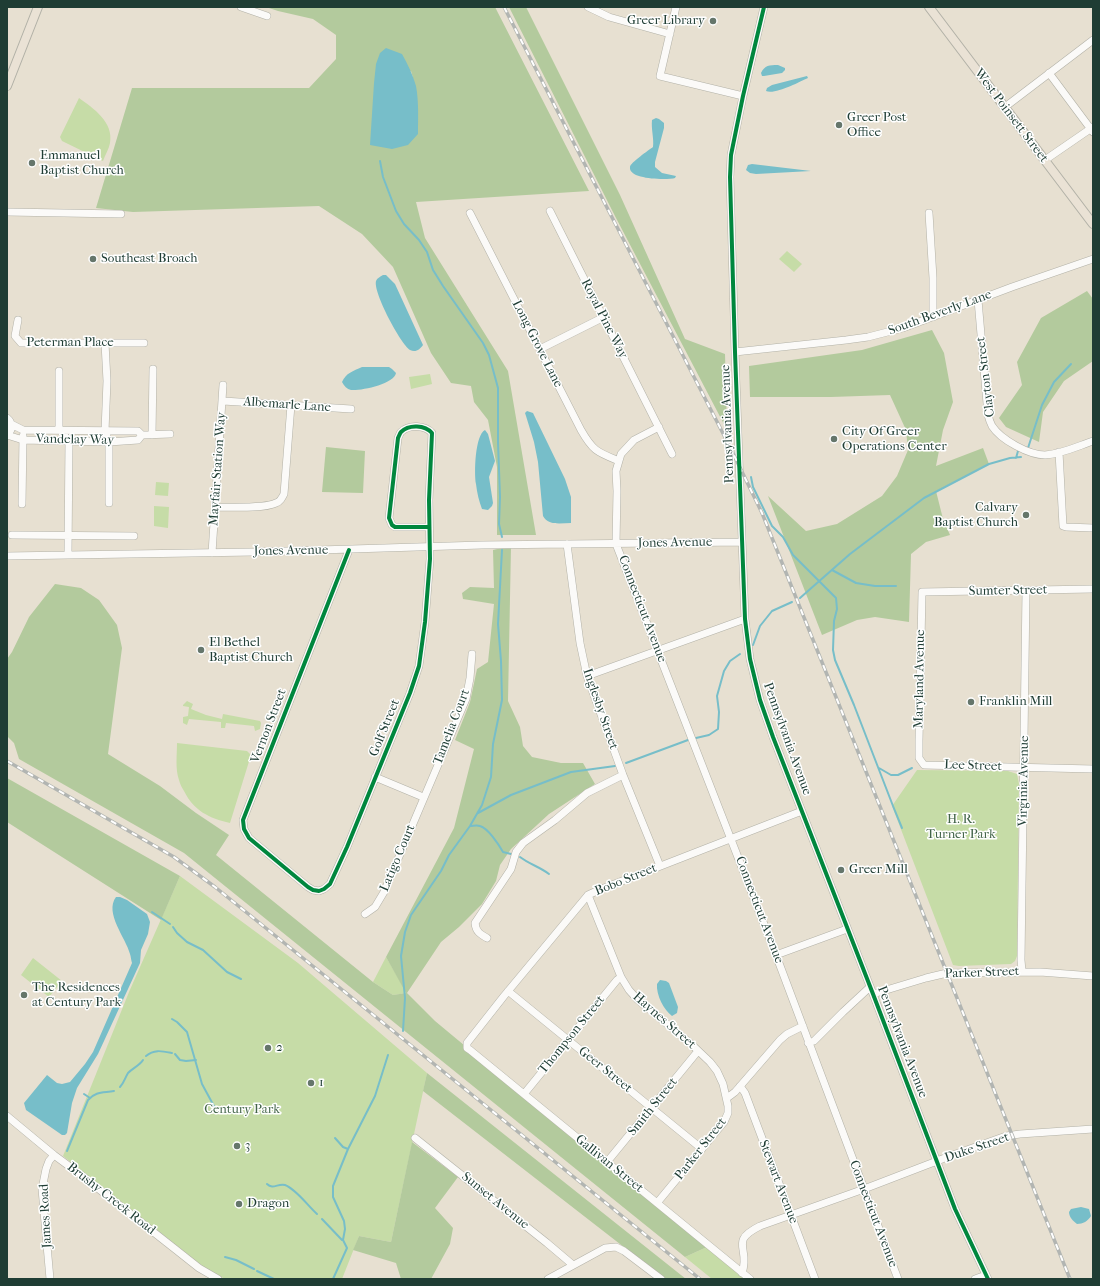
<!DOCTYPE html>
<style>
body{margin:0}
#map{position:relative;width:1100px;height:1286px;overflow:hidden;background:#e7e0d1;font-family:"IM FELL French Canon",serif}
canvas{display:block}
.frame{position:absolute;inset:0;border:8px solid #1f3d34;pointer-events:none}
</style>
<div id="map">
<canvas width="1100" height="1286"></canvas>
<div class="frame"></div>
</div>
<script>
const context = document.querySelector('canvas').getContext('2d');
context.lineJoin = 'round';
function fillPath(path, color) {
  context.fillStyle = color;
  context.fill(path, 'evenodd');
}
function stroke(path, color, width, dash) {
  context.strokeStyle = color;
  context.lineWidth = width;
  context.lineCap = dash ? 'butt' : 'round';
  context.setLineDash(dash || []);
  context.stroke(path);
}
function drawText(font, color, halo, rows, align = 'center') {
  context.font = font + ' "IM FELL French Canon",serif';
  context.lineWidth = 3;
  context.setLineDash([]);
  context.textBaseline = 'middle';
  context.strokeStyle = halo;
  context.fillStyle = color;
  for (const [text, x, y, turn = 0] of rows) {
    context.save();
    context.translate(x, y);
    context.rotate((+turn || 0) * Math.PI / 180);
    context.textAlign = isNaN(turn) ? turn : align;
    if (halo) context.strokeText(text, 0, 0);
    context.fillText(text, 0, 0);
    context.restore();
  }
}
const green = new Path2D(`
 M79,98C93,108 114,122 110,143C109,149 105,155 103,161L62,141L60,137Z
 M787,251L802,264L794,272L779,259Z
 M430,374L432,384L411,389L409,377Z
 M156,482L169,483L168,496L155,495Z
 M154,506L169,507L168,528L154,526Z
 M187,701L193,704L191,709L206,715L222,719L223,714L260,721L261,723L260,729L255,731L254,726L226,723L225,728H221V722L189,719L187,725L183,723V717L188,716L189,707L183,706V705Z
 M177,743L247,751L251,755L230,823C209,818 194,811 184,791C182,788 180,784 179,780C175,769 177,755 177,743Z
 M917,770L1008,771L1017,774L1019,784L1017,956L1015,961L1011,964L959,966L953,965L892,806Z
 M180,876L298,963L427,1073L391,1242L359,1236L342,1279H225L191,1261L175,1246L63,1156L129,992Z
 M386,957L407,993L393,995L373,982Z
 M33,958L62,981L49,997L21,975Z
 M707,1247L746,1279H712L685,1257Z`);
const forest = new Path2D(`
 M266,7H495L589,191L416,202L425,238L508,371L536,535H497V467L488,420L474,402L471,386L451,383L431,353L393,267L362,234L319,206L133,212L96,208L132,88H309L336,59V35L313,19L278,11ZM411,71C418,94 418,111 418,134L374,88V83Z
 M509,7H526L620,195L685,339L725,354L727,430L616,218Z
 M1087,291L1093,299V361L1064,381L1043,412L1039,442L1006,427L999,418L1022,385L1017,362L1041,318Z
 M932,330L944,353L953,402L943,430L936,466L983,448L989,464L936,491L943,519L950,535L926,542L911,554L909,622L875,617L857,620L822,635L768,496L806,531L837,524L882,496L897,476L908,450L906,430L890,395L831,397H750L749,366L862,350Z
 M326,447L365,451L363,493L322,492Z
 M511,546L508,701L520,727L523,746L532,757L561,763H583L595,784L549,814L511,849L500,865L496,881L482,904L459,927L441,942L407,993L435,1021L707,1247L685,1257L184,853L19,759L14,743L7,736V659L12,652L29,617L55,584L81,588L99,600L117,625L122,648L108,754L160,786L196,813L229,835L216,855L373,982L393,995L406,993L386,957L454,828L474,749L455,740L470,702L477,669L488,662L494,604L463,599L462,593L470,587L494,588L493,550Z
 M7,778L180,876L161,920L7,822Z
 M427,1073L686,1279H665L423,1091Z
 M412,1142L458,1177L435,1208L453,1228L450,1244L431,1279H401L396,1263L353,1250L359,1236L391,1242Z`);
const water = new Path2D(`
 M386,48L402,54C408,65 413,75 416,86C419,102 418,119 418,134L408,145L392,149L370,145L374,83L376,64L380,53Z
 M778,65L785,68V70L782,73L764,76H762L761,73C765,65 769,65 778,65Z
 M807,76L808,78C799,82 775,95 766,91L767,88L772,85Z
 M656,118L659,119L664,123V128L655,162V167L662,173L676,176L675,178C668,180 628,180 630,167C630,163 649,150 653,147C654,138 651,129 652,120Z
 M752,164L811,171L756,174L750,173L746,170L748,165Z
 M383,275H386L395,284L423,345C420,349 416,353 410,350C401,344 373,293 376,281C377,278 380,277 383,275Z
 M362,367H389L392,369L396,373C394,384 361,391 351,390C347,389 344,386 342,382C346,373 353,371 362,367Z
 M527,411L533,413L565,479L571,497V523C561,523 548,526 543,516L538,462L534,442L526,416L525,413Z
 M485,430L488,434L495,461L489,477L493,503L492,506L488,510L482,509C479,501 477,493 476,484C474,473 475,435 485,430Z
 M116,897H120L127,900L147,914L150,922L148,934L141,950L140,963L98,1054L77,1088L72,1103L67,1133L65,1135H62L26,1110L24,1103L47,1075L57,1083L62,1084L70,1082L85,1064L93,1052L132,963C131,960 131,957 130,954C126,938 104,913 116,897Z
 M660,980L666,981L669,983L678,1007L677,1013L672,1016C664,1010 656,995 657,984Z
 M1081,1207L1089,1209L1091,1216C1088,1221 1083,1224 1077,1224C1073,1221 1069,1217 1069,1212L1071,1209Z`);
const stream = new Path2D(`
 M380,161L383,177L396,211L404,224L419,240L427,252L433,270L443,286L483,343L489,355L498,388V442L500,497L499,524L502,537
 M1028,448L1042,405L1054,382L1071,364
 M1016,458L1018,451
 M751,477L753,487L772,526L783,537L793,555L836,598L837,609L834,621L833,650L835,660L854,705L893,806L902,828
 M832,570L856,583L875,586H896
 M800,598L850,554L924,498L989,464L1010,458L1021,457
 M753,645L760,626L772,611L792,602
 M696,738L709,735L718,729L719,712L717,696L724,671L730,661L740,654
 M626,763L688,740
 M879,768L891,775H898L912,768
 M478,813L511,795L571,772L615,766
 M470,826C473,826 477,825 480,826C488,828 499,845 503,852L511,854
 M520,857C529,864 540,867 549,874
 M152,912L170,924
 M173,927L177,933L187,942L203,950L227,972L241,979
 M172,1019L177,1022L187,1032L202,1084L215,1108
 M403,1031L405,998L401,956L405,932L411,915L441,871L449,855L470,826L482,805L491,777L493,744L502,700L501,661L498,624L502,550
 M175,1054L180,1060L186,1061L196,1060
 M146,1056C154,1049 162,1051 172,1053
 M120,1087C124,1083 125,1078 128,1073C133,1068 139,1066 143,1060
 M84,1094L90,1098
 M335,1138L343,1147L348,1149
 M67,1151L88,1100C96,1091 103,1093 114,1091
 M267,1184C273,1190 278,1183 285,1185C296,1189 308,1206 317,1214
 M322,1219L342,1240
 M225,1257L236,1260L254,1269
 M257,1271L274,1279
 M333,1279L347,1248L343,1240L345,1229L344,1221L333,1197V1186L348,1149L375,1096L388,1055`);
const minor = new Path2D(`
 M241,7L267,16
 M588,7L609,17L670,34
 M676,7L660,76L743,96
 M764,7L743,96L731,155L730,177L735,352L745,619L750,659L760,700L773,737L873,994L955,1209L988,1279
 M1049,73L1093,132
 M1005,107L1093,40
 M1045,160L1093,127
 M550,211L672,454
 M7,212L121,214
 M470,213L581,430C593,451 597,452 619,461
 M929,213L933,278V317
 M978,300L988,415C989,419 990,422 992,426C1001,440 1029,455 1045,455C1062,454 1078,446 1093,441
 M18,320L15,336L21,343H144
 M105,343L107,381L105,431L109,442V503
 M540,349L604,317
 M735,352L846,340L868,337L903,328L1012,287L1093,259
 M59,371V429L69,441L68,555
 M223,401L351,409
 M7,418C13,423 13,430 7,435
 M11,424L23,430L138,431L142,435
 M659,427L634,440L621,454L616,471L617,491L616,544L776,955L898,1279
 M7,435L23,440L109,442L138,440L142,435L170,434
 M152,435L153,369
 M1059,452L1063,526L1066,527L1093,528
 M22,504L23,436
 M215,507C231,507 263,509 276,503C280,502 282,498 284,494L291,405
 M12,535L134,536
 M567,544L580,643L587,676L623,775L660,866
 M349,550L243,820L244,829L249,838L308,887L313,890L319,891L324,889L330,884L347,847L410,693L419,666L425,622L430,559L429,500L432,433C425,425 409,424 401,432C400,433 399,436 398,438L389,518L392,525L395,527H429
 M212,553L223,385
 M7,556L254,552L482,545L742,542
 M1093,589L922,592L919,741V758L924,765L1093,769
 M587,676L745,619
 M375,777L423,797
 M588,895L621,977L629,990L638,1000L690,1043L710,1062L717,1071L723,1084L728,1106V1113L724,1122L657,1203
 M365,914L375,907L384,892L466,699L470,678L472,654
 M487,938C480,934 476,932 475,923L511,869L516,852L523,843L555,820L587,793L623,775
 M776,955L847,929
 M1022,971L1021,960L1026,591
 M508,991L702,1149
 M873,994L926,978L947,973L1040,972L1093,976
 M808,1043L814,1041L843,1012L870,987
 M740,1086L745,1093L815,1279
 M524,1094L617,980L621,977
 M727,1098L735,1092L780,1040L787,1034L803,1026
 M7,1116L54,1155L81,1175L175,1249L199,1268L218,1279
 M415,1138L547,1243L573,1265
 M607,1162L698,1051
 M742,1273C751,1248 728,1242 760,1226L864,1189L950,1156L1006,1136L1020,1134L1093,1129
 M50,1279L42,1189L46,1169L49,1161L54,1155
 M548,1279L605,1248L616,1247L624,1251L661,1279
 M750,1279L470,1050L467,1048V1043L504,996L588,895L599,890L802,811
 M975,1279L986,1275`);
const major = new Path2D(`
 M929,7L1093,224
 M7,86L38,7`);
const rail = new Path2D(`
 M504,7L730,447L762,513L1070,1279
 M7,761L174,857L215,887L700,1279`);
const cycleway = new Path2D(`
 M764,7L743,96L731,155L730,177L735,352L745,619L750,659L760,700L773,737L873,994L955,1209L988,1279
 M349,550L243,820L244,829L249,838L308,887L313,890L319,891L324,889L330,884L347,847L410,693L419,666L425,622L430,559L429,500L432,433C425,425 409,424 401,432C400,433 399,436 398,438L389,518L392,525L395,527H429`);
const markers = [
 [713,21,4,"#65766b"],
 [839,125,4,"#65766b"],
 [32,163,4,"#65766b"],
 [93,259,4,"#65766b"],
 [834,439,4,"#65766b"],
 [1026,515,4,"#65766b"],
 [201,650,4,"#65766b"],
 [971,702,4,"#65766b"],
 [841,870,4,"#65766b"],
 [24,995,4,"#65766b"],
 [268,1048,4,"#65766b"],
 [311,1083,4,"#65766b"],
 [237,1146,4,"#65766b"],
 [239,1204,4,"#65766b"]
];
const poiNames = [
 ["Greer Library",705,21,"right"],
 ["Greer Post",847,118],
 ["Office",847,133],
 ["Emmanuel",40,156],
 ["Baptist Church",40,171],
 ["Southeast Broach",101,259],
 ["City Of Greer",842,432],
 ["Operations Center",842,447],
 ["Calvary",1018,508,"right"],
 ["Baptist Church",1018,523,"right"],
 ["El Bethel",209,643],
 ["Baptist Church",209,658],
 ["Franklin Mill",979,702],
 ["Greer Mill",849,870],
 ["The Residences",32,988],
 ["at Century Park",32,1003],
 ["2",276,1048],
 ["1",319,1083],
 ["3",245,1146],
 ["Dragon",247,1204]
];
const streetNames = [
 ["West Poinsett Street",1011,116,53],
 ["South Beverly Lane",940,313,-20],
 ["Royal Pine Way",604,319,63],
 ["Peterman Place",70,343],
 ["Long Grove Lane",537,344,63],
 ["Clayton Street",986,377,-97],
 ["Albemarle Lane",287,405,4],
 ["Pennsylvania Avenue",728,424,-92],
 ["Vandelay Way",75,440,1],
 ["Mayfair Station Way",218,469,-86],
 ["Jones Avenue",675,543,-1],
 ["Jones Avenue",291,551,-1],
 ["Sumter Street",1008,591,-1],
 ["Connecticut Avenue",642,609,69],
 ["Maryland Avenue",920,679,-89],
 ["Inglesby Street",600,709,71],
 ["Vernon Street",269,726,-69],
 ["Tamelia Court",452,727,-69],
 ["Golf Street",385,728,-68],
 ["Pennsylvania Avenue",787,739,70],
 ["Lee Street",973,766,2],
 ["Virginia Avenue",1024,781,-89],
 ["Latigo Court",398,858,-67],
 ["Bobo Street",626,880,-22],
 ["Connecticut Avenue",759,910,69],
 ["Parker Street",982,973,-2],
 ["Haynes Street",664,1021,41],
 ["Thompson Street",572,1035,-51],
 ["Pennsylvania Avenue",902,1042,69],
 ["Geer Street",605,1070,39],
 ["Smith Street",653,1107,-51],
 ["Duke Street",977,1148,-19],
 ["Parker Street",701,1149,-52],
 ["Gallivan Street",609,1164,39],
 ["Stewart Avenue",778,1182,69],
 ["Brushy Creek Road",111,1199,38],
 ["Sunset Avenue",495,1201,39],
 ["Connecticut Avenue",873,1214,69],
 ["James Road",46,1216,-93]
];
const parkNames = [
 ["H. R.",961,820],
 ["Turner Park",961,835],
 ["Century Park",242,1110]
];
fillPath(green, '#c6dca7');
fillPath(forest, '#b3ca9d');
fillPath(water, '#77bec9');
stroke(stream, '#77bec9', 2);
stroke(minor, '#b2b1a7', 8);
stroke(major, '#b2b1a7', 10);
stroke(minor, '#fbfaf8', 7);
stroke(major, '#eae2d5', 8);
stroke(rail, '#b2b5b2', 3.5);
stroke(rail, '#fff', 2, [6]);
stroke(cycleway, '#00873e', 4);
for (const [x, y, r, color] of markers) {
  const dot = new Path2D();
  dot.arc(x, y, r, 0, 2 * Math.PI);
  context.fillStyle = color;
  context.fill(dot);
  stroke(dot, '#fff', 1.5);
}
drawText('13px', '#1f3d34', '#fff', poiNames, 'left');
drawText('13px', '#1f3d34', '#fff', streetNames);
drawText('13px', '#426448', '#fff', parkNames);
</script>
